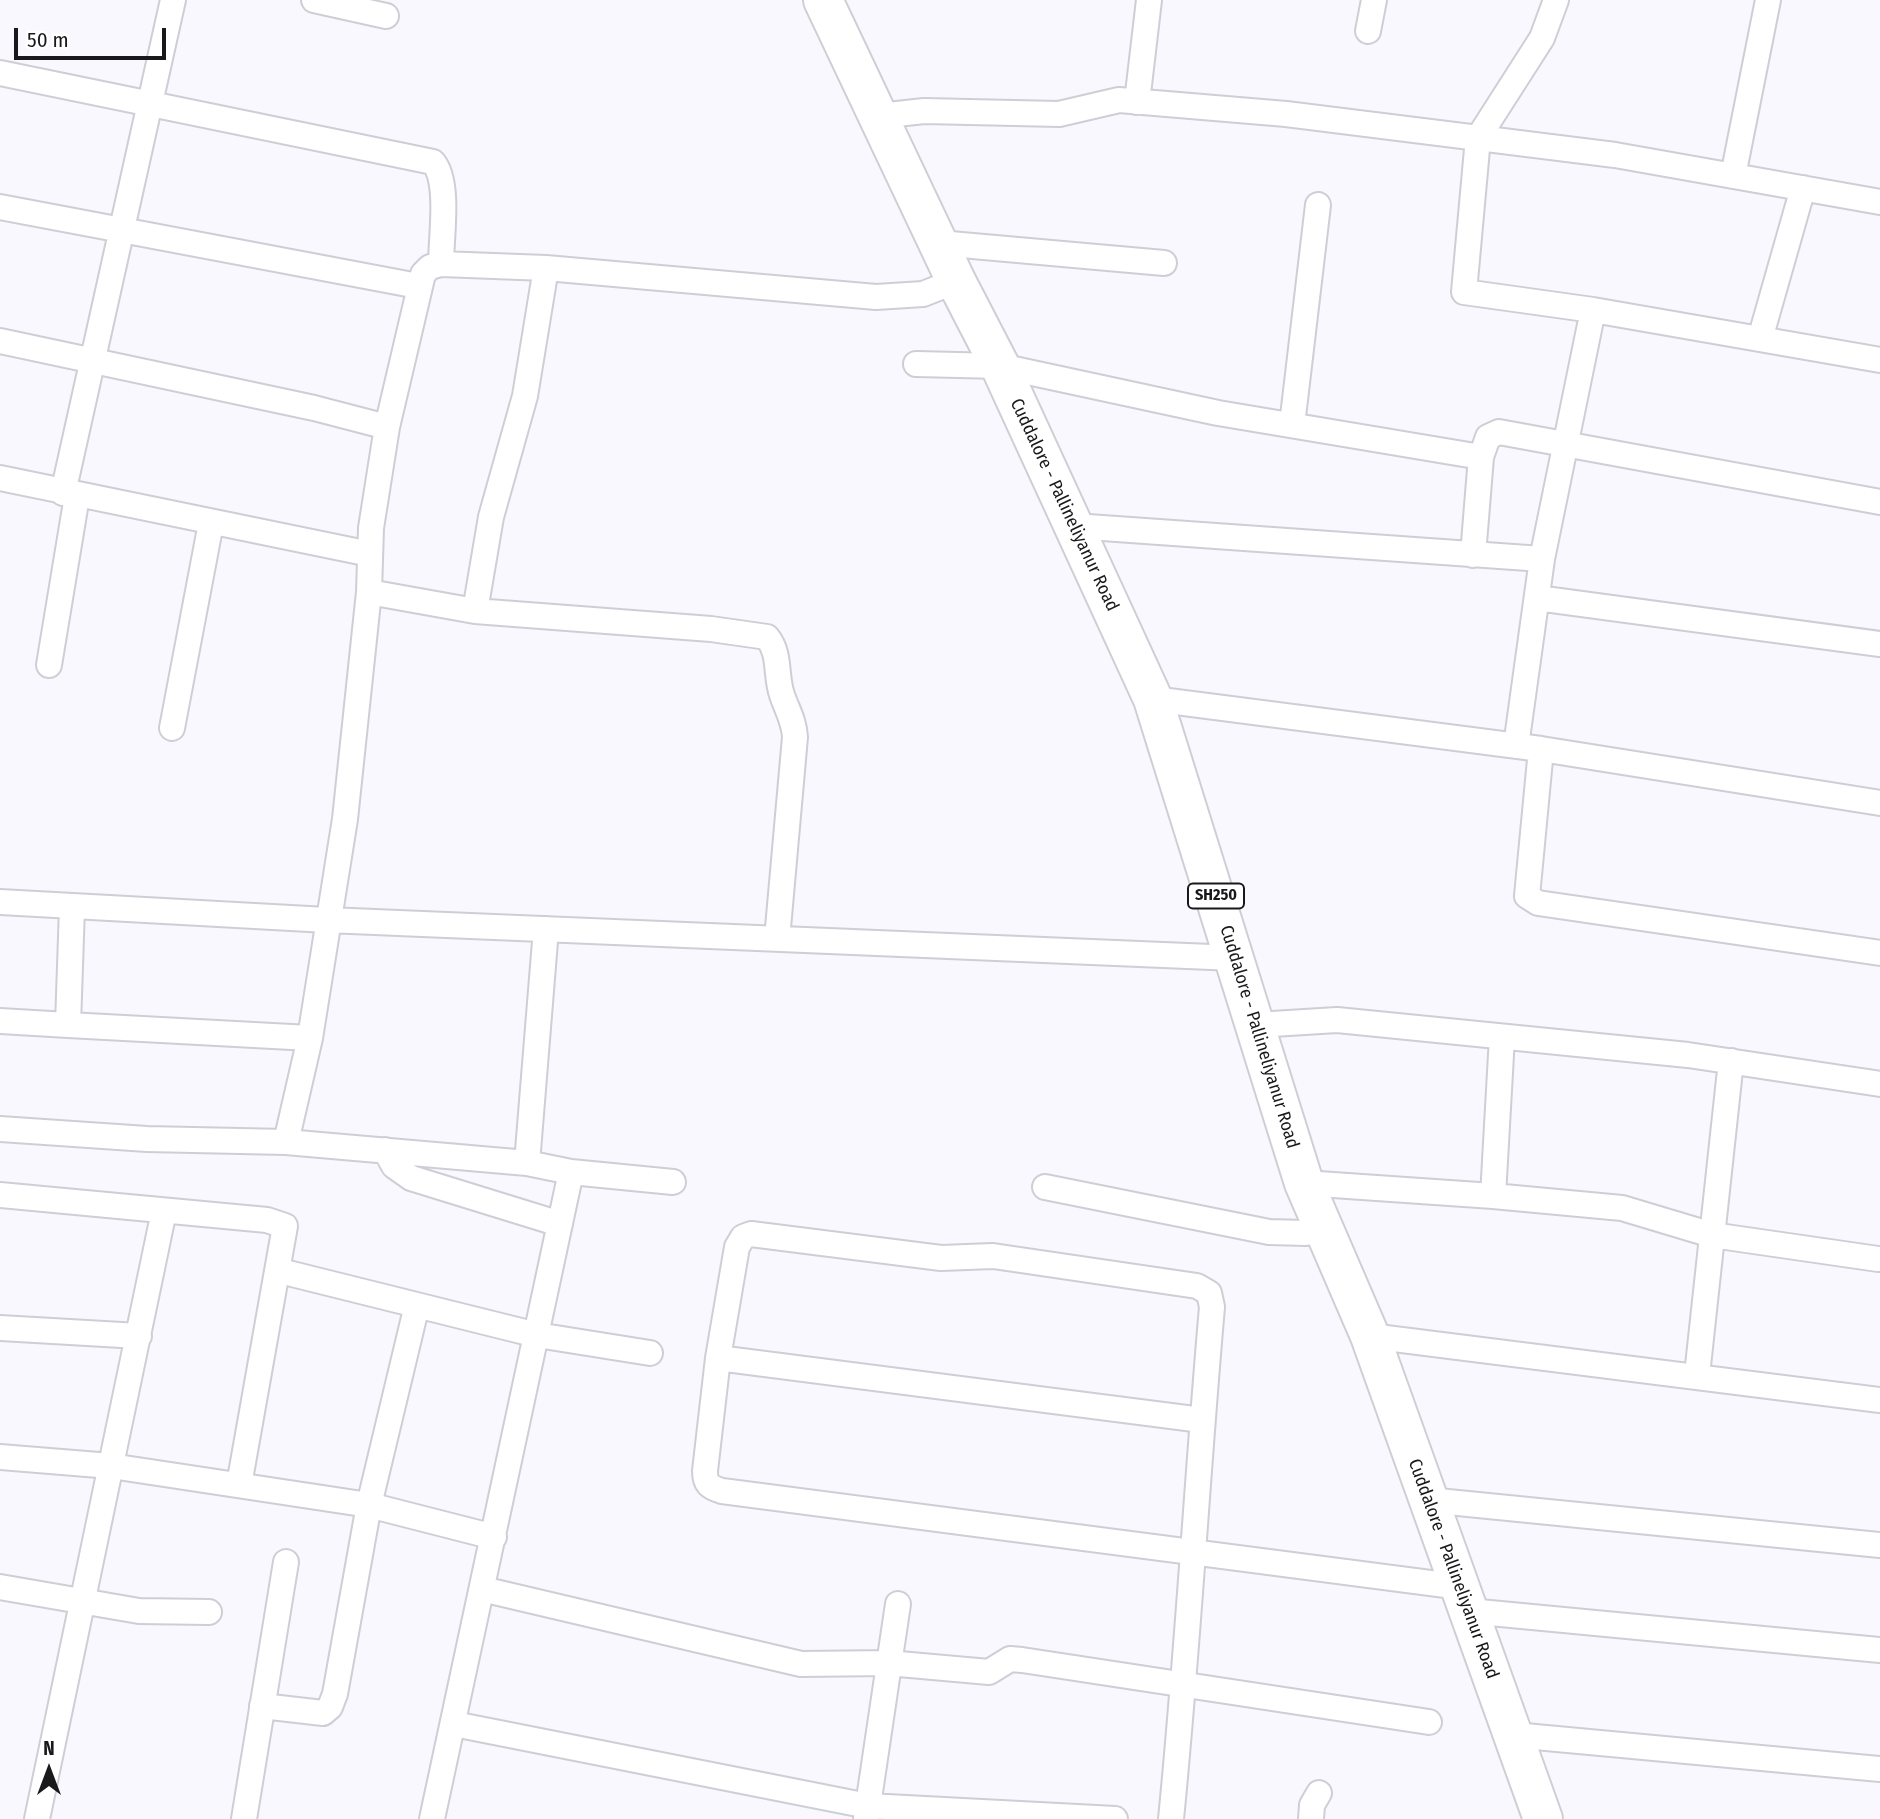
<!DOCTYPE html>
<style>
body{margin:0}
#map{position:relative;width:1880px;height:1819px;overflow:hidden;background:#f8f8fe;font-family:"Fira Sans Condensed",sans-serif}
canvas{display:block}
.north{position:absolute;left:14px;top:1735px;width:70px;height:70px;-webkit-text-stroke:5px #fff;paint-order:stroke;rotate:0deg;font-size:19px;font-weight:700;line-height:28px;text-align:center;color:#19191c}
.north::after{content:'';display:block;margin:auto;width:24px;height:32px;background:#19191c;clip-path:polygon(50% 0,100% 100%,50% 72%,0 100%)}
.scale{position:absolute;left:14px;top:28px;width:152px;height:32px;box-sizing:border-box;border:4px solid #19191c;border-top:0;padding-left:9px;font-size:21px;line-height:24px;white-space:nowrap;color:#19191c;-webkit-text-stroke:5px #fff;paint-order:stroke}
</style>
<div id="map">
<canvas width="1880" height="1819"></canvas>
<div class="north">N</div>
<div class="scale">50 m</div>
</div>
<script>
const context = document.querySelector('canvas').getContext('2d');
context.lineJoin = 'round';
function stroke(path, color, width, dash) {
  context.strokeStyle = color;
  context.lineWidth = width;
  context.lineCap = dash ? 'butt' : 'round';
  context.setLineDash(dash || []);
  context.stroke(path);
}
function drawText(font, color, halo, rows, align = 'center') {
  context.font = font + ' "Fira Sans Condensed",sans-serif';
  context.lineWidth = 5;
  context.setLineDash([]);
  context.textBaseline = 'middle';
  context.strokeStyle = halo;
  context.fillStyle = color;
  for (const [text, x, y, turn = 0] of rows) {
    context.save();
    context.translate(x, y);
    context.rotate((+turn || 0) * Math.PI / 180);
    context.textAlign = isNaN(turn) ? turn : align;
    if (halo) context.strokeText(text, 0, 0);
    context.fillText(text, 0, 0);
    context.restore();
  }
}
const minor = new Path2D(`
 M314,0L386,16
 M1556,0L1542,38L1478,138L1464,292L1593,310
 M1368,31L1374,0
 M0,73L433,162C450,181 441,238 441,264
 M1137,102L1149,0
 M879,116L924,111L1059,114L1119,100L1286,114L1615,155L1880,202
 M1733,176L1768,0
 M0,207L418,286
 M939,243L1164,263
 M1760,339L1803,188
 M0,341L314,408L387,427
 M916,364L1000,366L1218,413L1481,457
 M1292,425L1318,205
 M0,478L370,554
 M63,493L173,0
 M1074,526L1542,559
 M1473,555L1481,457L1488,437L1499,432L1880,502
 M369,592L475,611L711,629L767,637C781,654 775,675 782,695C787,710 794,720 795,737L777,939
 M1537,598L1880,644
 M475,611L491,517L525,396L546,268
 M49,665L77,496
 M1153,699L1541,749L1880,803
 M172,728L211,523
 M1516,746L1542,559L1593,310L1880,360
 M1541,749L1527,896L1538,903L1880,953
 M0,902L327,920L1235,958
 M0,1021L68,1025L72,907
 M68,1025L310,1038
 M1256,1025L1337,1020L1688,1055L1880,1084
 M0,1129L147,1139L286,1142L527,1163
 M286,1142L310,1038L345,819L369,592L371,528L387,427L423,274L430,267L441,264L546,268L876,297L923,294L956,281
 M385,1150L394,1166L411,1178L560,1224
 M571,1172L673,1182
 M1304,1183L1493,1196L1502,1037
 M1045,1187L1269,1232L1306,1233L1322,1227
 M0,1195L267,1220L285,1226L239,1485
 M1493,1196L1622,1208L1712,1235L1878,1259
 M280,1271L537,1335L650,1353
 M0,1328L139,1336
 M1370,1336L1880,1400
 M718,1358L1202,1420
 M1697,1375L1731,1061
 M0,1457L111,1466L369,1505L494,1537
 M1428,1500L1880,1545
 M0,1587L139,1611L209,1612
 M482,1589L801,1664L888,1663L989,1672L1010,1659L1022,1660L1429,1722
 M1469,1611L1880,1650
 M262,1706L323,1713L330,1707L335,1694L369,1505L417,1305
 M454,1724L868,1806L1115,1819
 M1514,1735L1880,1769
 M37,1819L164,1211
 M244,1819L286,1562
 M432,1819L571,1172L527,1163L546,929
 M866,1819L898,1604
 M1171,1819C1188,1649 1197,1477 1212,1307L1209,1293L1197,1286L993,1256L941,1258L751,1234L743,1237L737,1247L718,1358L705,1471C705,1484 709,1487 722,1491L1461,1587
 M1311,1819L1312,1805L1319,1793`);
const primary = new Path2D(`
 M823,0L956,281L1000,366L1153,699L1304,1183L1370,1336L1543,1819`);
const shields = [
 [1216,896,56]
];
const shieldNames = [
 ["SH250",1216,896]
];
const streetNames = [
 ["Cuddalore - Pallineliyanur Road",1064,505,65],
 ["Cuddalore - Pallineliyanur Road",1259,1037,73],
 ["Cuddalore - Pallineliyanur Road",1453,1569,70]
];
stroke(minor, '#ceced6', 28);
stroke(primary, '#ceced6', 42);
stroke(minor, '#fff', 24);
stroke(primary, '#fff', 38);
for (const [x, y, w] of shields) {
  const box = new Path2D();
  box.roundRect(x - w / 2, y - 12.5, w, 25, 5);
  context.fillStyle = '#fff';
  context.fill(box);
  stroke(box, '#19191c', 2);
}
drawText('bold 16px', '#19191c', null, shieldNames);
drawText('18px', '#19191c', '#fff', streetNames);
</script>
